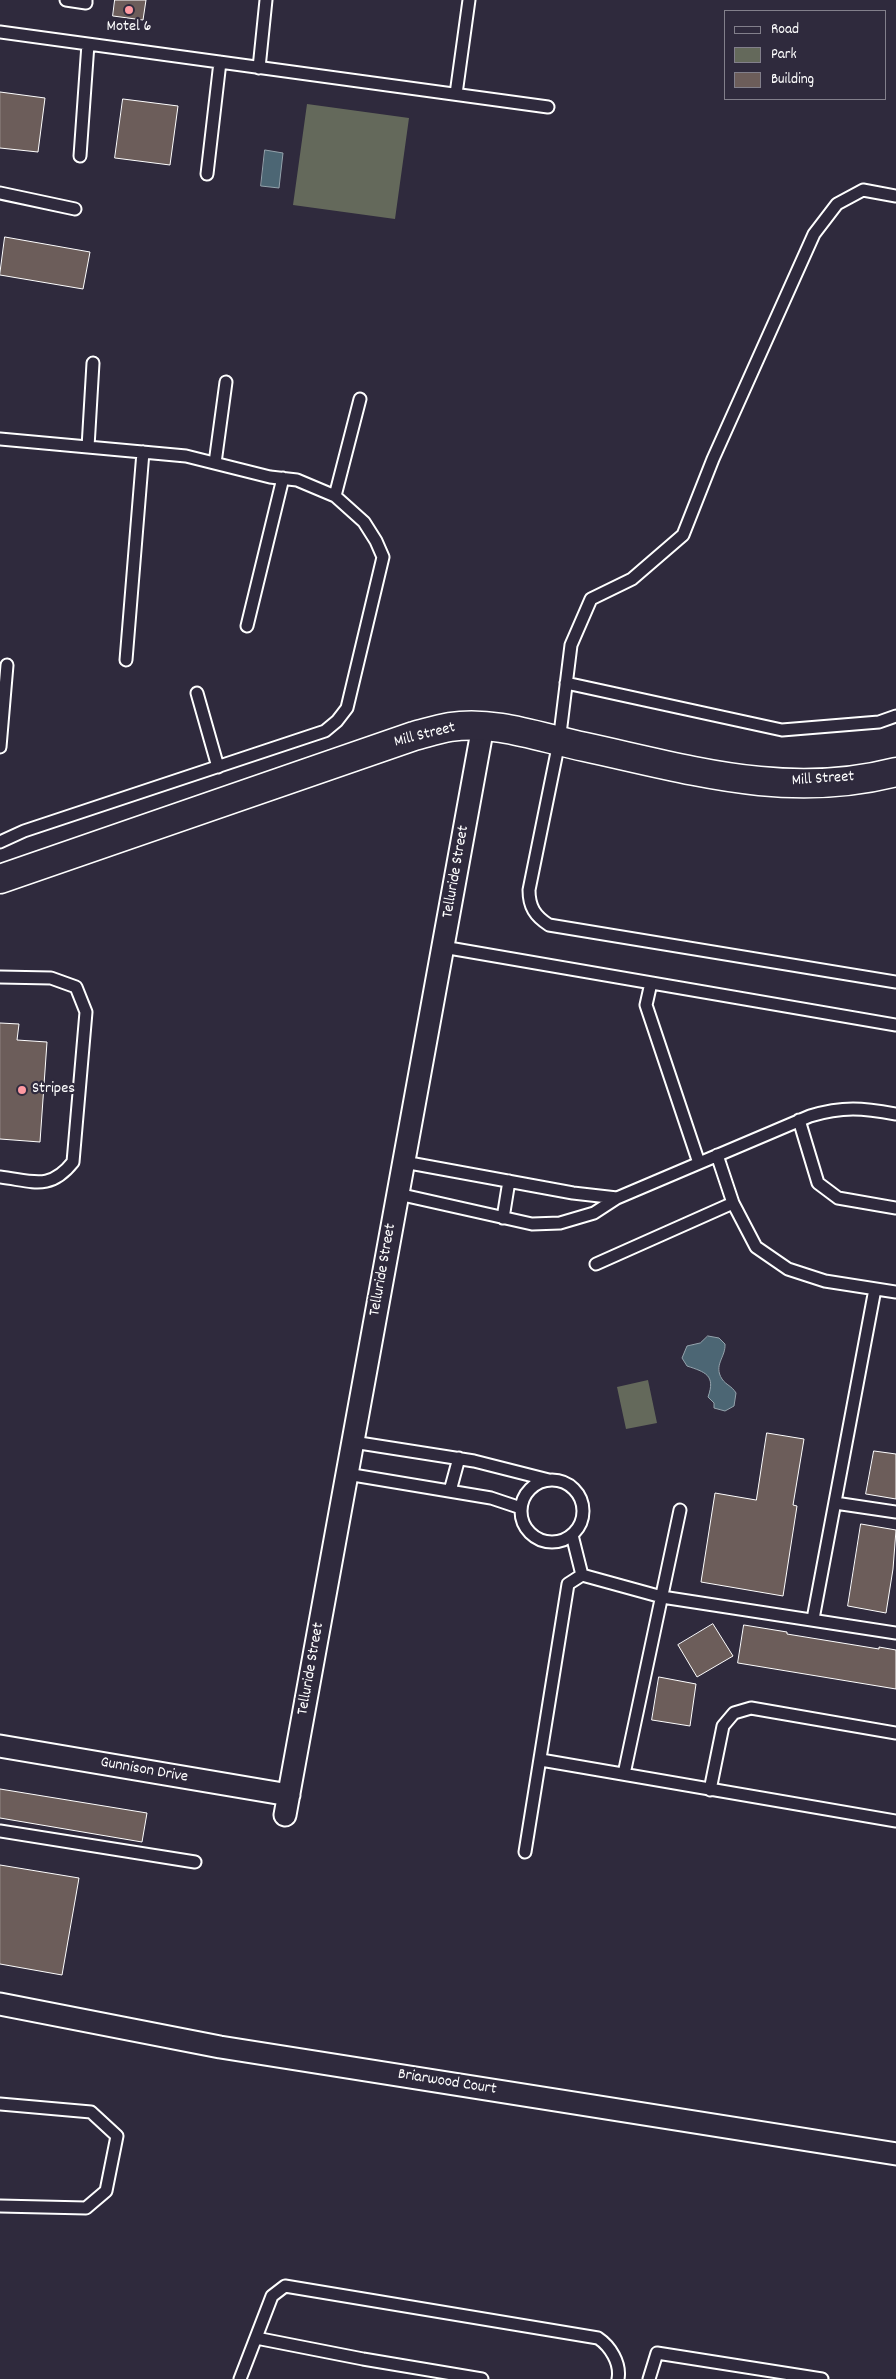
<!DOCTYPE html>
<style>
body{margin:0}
#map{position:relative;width:896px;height:2379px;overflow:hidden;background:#2f2a3d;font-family:Dekko,sans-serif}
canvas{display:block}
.legend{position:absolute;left:724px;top:10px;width:162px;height:90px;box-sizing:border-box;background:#2f2a3d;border:1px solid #827f8b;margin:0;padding:6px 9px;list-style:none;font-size:15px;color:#fff}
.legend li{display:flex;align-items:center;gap:10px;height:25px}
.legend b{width:25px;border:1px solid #827f8b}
</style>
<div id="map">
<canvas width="896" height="2379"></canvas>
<ul class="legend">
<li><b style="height:6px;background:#2f2a3d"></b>Road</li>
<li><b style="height:14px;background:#64695b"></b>Park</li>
<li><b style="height:14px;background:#6c5d5a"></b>Building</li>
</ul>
</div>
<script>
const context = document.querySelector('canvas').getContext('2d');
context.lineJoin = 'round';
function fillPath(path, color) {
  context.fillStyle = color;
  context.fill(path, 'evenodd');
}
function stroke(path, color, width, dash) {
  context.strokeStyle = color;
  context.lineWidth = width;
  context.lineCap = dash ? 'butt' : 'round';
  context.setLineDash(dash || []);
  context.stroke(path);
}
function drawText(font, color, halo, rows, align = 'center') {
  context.font = font + ' Dekko,sans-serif';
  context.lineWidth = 4.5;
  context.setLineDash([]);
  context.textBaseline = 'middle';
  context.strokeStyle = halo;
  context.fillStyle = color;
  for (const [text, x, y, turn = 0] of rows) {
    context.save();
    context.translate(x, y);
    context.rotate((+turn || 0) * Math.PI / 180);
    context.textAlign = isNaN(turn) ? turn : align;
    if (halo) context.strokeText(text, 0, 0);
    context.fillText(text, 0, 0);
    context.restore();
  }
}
const green = new Path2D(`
 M307,104L409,118L395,219L293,205Z
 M648,1380L657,1423L626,1429L617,1387Z`);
const water = new Path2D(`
 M265,150L283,153L279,188L261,186Z
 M708,1336L719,1338L725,1344C726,1357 713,1365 722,1379C726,1385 732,1386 736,1393L734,1406L725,1411L714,1408V1403L708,1397C716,1375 705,1372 687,1366L682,1358L687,1346L700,1343Z`);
const building = new Path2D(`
 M115,0H146L143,20L113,16Z
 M0,92L45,98L38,152L0,148Z
 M123,99L178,106L170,165L115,158Z
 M5,237L90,252L83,289L0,275Z
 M0,1023L19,1024L17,1040L47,1042L40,1142L0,1139Z
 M767,1433L804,1439L793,1505L797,1506L783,1596L701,1582L715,1493L756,1500Z
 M874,1451L896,1454V1499L866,1494Z
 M861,1524L896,1530L893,1569L886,1613L848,1606Z
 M713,1624L733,1656L697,1677L678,1645Z
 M744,1625L787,1632V1634L879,1649V1647L896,1650V1689L738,1663Z
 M659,1677L696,1684L690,1726L652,1720Z
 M0,1789L147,1813L142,1842L0,1818Z
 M0,1865L79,1878L62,1975L0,1964Z`);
const lane = new Path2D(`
 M66,0L86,3V0
 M0,32L548,107
 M259,68L266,0
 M456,94L469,0
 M80,156L88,44
 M207,174L220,62
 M0,193L75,209
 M896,196L863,190L837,204L814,234L713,459L683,535L632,579L591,599L571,645L559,742L529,890C529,907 535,916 549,925L896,982
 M0,439L186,456L270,477L297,480L335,496L364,522L376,541L383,557L347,708L337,721L325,731L24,831L0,842
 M88,447L93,363
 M215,463L226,382
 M335,496L360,399
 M247,626L283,478
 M126,660L143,452
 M566,683L782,730L879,722L896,716
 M197,693L218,767
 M0,747L7,665
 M443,947L896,1025
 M0,977L51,978L76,987L86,1012L73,1162C50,1191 33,1181 0,1177
 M651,983L646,1005L699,1163
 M799,1120L818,1183L838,1198L896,1208
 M717,1155L733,1203L756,1247L788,1269L825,1281L896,1292
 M404,1162L573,1193L617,1198
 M398,1194L532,1224L560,1223L594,1213L617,1198L810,1116C843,1106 863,1108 896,1114
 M503,1218L509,1181
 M596,1264L733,1203
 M353,1442L474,1461L549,1480
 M347,1474L491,1498L521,1508
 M521 1511a31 31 0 1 1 62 0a31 31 0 1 1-62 0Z
 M450,1491L459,1458
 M835,1503L896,1512
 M572,1535L582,1575
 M813,1619L875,1289
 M541,1760L896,1821
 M624,1774L680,1510
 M710,1790L723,1726L734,1713L751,1708L896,1733
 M0,1831L195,1862
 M525,1852L568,1584L582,1575L662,1597L896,1633
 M0,2104L91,2112L117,2136L106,2191L86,2208L0,2206
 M256,2338L363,2359L482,2379
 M240,2379L272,2296L285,2286L598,2338C610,2346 621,2363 618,2379
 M649,2379L657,2353L822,2379`);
const street = new Path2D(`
 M0,1746L289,1795
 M285,1815L483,726
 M0,2004L220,2047L896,2154`);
const secondary = new Path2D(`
 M0,879L414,736C426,733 438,729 450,727C496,720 541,738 585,747C691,770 787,800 896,772`);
const markers = [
 [129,10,5,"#ff9aa2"],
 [22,1090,5,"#ff9aa2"]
];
const poiNames = [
 ["Motel 6",129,28],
 ["Stripes",32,1090,"left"]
];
const streetNames = [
 ["Mill Street",425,736,-14],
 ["Mill Street",823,780,-4],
 ["Telluride Street",457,872,-80],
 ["Telluride Street",384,1270,-80],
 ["Telluride Street",312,1669,-80],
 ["Gunnison Drive",144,1771,10],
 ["Briarwood Court",447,2083,9]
];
fillPath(green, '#64695b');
fillPath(water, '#4c6674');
stroke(water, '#94a3ac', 1);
fillPath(building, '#6c5d5a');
stroke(building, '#fff', 1);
stroke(lane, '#fff', 15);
stroke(street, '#fff', 25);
stroke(secondary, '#fff', 31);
stroke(lane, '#2f2a3d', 11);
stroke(street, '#2f2a3d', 21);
stroke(secondary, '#2f2a3d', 28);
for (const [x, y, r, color] of markers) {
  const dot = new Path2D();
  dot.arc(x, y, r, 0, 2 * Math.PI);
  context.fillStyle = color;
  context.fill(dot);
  stroke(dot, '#2f2a3d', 2);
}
drawText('16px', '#fff', '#2f2a3d', poiNames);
drawText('16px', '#fff', '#2f2a3d', streetNames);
</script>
